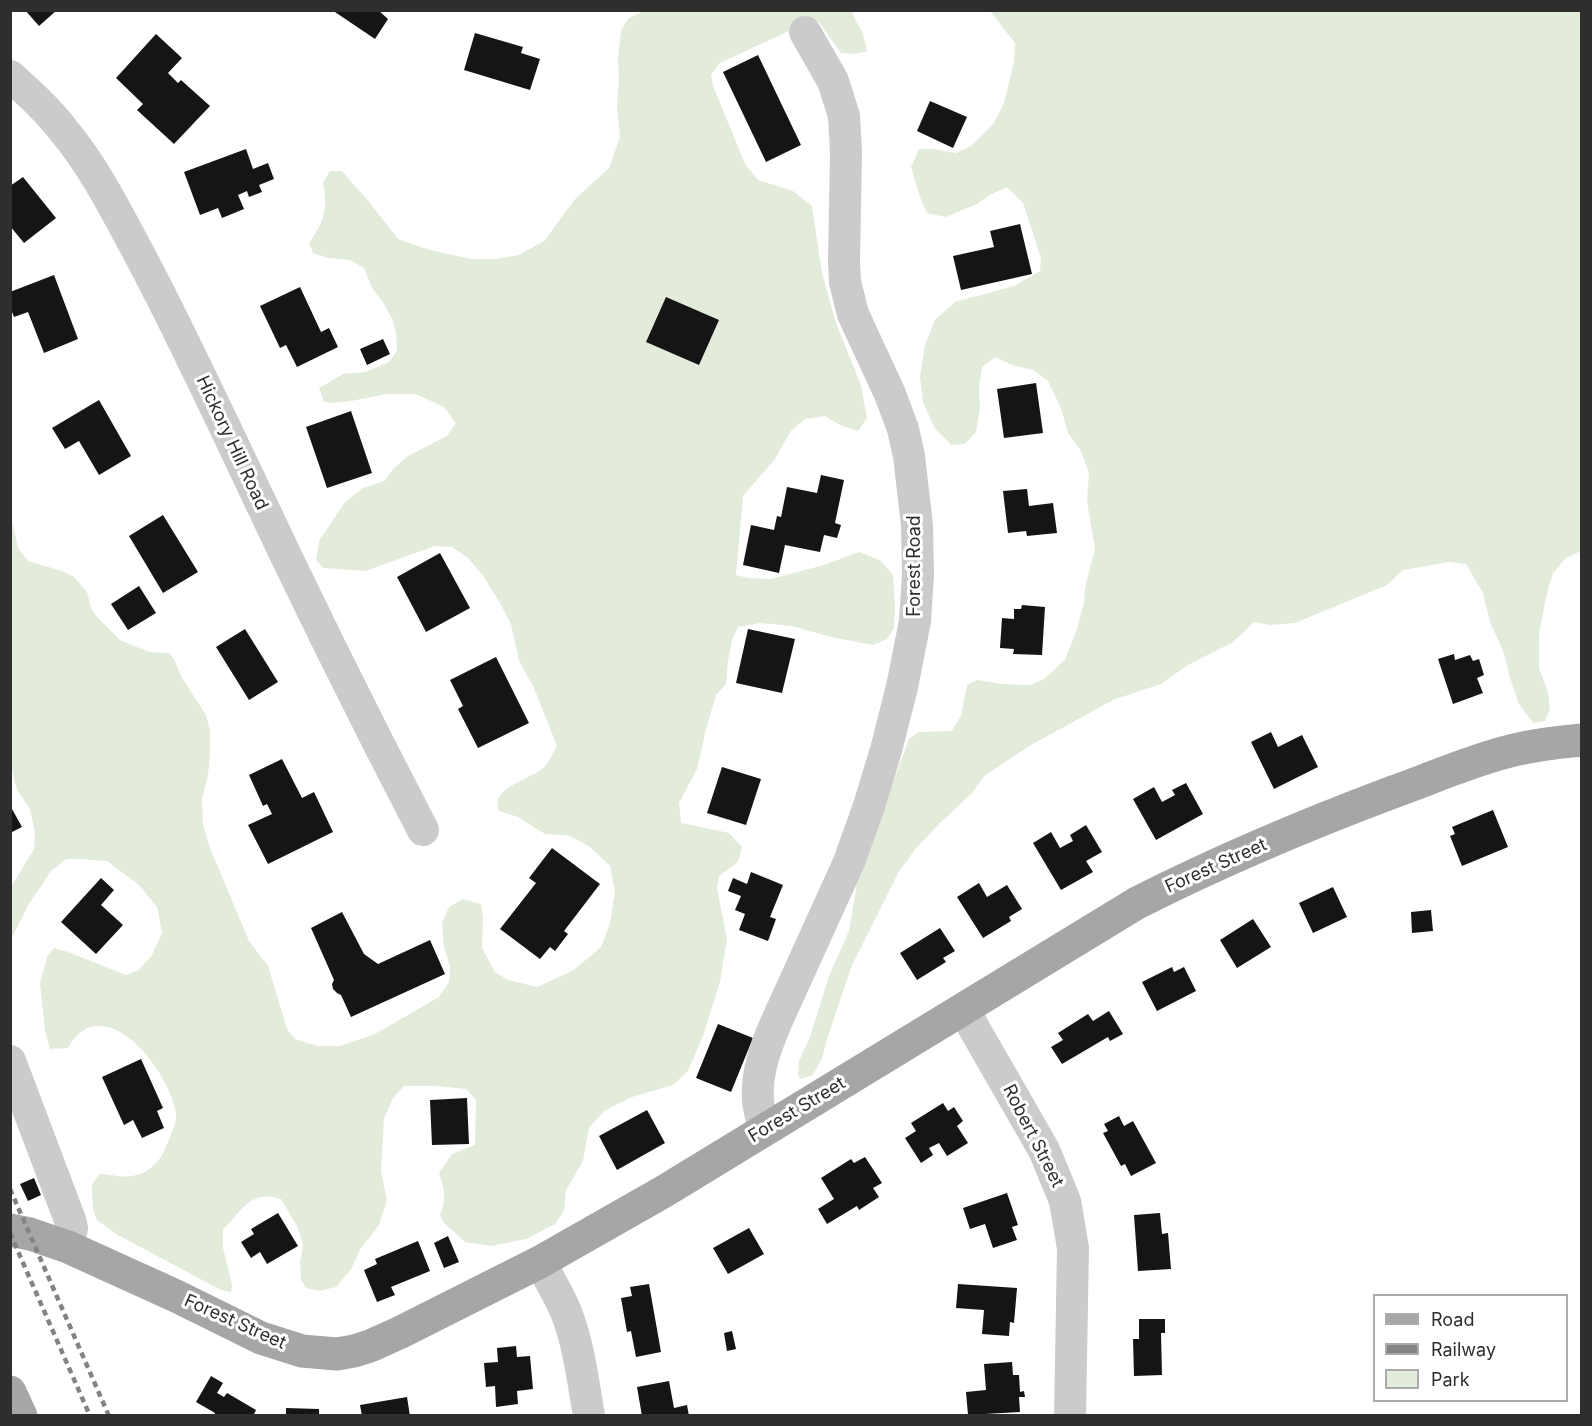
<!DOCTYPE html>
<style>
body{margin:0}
#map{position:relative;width:1592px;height:1426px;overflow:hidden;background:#fff;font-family:Inter,sans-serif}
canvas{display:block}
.frame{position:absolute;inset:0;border:12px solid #2e2e2e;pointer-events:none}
.legend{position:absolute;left:1373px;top:1294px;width:195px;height:108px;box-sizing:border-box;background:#fff;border:2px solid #ababab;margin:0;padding:8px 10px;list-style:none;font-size:18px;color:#2e2e2e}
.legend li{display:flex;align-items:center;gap:12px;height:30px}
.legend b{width:30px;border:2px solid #ababab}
</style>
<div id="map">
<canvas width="1592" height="1426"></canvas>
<div class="frame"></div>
<ul class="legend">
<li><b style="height:8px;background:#a6a6a6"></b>Road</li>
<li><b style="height:8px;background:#838383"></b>Railway</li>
<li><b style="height:16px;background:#e3ecdb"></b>Park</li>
</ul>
</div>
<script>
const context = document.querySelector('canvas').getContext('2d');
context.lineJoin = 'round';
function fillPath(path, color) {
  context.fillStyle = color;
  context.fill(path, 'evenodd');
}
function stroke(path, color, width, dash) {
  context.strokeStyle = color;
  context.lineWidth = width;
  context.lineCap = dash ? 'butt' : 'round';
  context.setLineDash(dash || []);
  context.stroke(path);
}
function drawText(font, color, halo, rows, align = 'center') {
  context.font = font + ' Inter,sans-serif';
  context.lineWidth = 6;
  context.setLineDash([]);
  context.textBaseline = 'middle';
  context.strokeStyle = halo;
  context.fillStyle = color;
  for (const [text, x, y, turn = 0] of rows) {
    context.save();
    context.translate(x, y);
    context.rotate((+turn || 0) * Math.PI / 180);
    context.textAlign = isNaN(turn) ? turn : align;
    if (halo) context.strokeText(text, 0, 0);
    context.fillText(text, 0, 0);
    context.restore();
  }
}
const green = new Path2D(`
 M646,10L851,11L863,34L867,51L855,54L841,53L818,21L804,24L720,63L711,75L713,86L745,164L758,180L793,191L812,206L822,273L836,323L861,385L867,418L858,431L840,425L825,416L805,419L790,432L775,459L743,496L736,575L748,578L771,579L824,565L859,552L880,560L893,575L895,607L894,628L887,639L873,645L831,637L792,626L760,623L738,627L732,640L728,661L726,684L716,695L706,729L697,769L679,803L681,823L729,833L742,847L738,862L719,876L717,888L727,939L720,982L703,1036L688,1071L673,1085L632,1097L604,1111L589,1128L583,1161L566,1190L564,1211L555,1224L526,1239L491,1246L465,1242L443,1222L440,1215C447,1199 444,1189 439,1173L452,1154L475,1145L476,1100L466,1089L437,1086H404L393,1098L384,1118L381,1171L387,1200L379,1225L361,1248L351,1269L336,1287L319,1291L306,1288L301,1280L300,1263L303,1244L297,1226L281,1199C251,1189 241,1211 223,1230V1248L232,1285L231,1292L221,1290L116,1234L97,1220L93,1210L92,1192V1184L100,1174C110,1174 121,1178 131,1176C146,1175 160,1162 165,1149C169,1139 177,1124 176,1114C171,1072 103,985 68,1048L50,1049L45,1031L40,983L47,957L54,948L68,952L126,975L139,970L152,955L162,933L157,907L139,885L107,861L78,859H66L51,871L29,904L11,939V887L34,849L35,832L30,809L17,790L12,770L10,743V512L18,548L28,561L62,571L74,577L87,592L91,608L97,617L120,640L149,652L169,653L174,659L181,676L206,715L210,731V753L208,775L202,798L203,825L210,848L249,941L268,966L287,1029L295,1039L317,1046H340L375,1034L439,997L449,982L450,967L444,947L442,923L449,907L463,899L481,904L483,918L482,948L495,972L508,980L537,987L574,970L601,947L610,923L615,891L610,866L590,847L570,836L545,834L518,817L499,811C489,787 532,780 545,766C550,761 553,752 557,746L534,688L519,661L511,624L500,603L484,577L468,558L452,547L435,546L365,571L323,568L316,560L319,541L345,502L363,488L384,481L393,469L408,456L447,436L456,423L444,407L416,394H387L351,401L333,403L324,402L319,388L343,374L365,372L389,362L397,351L396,334L393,321L384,304L372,288L364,268L350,260L328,258L313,253L309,243C325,220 328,209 323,182L330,171H342L369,202L398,239L430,250L471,259H495L519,255L544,241L576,198L609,168L620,137L617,106L619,80L618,58L621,30L629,18Z
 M990,11H1581V551L1566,558L1553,573L1547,593L1539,634V668L1548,692L1550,709L1545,721L1533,723L1519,704L1510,678L1504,653L1490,622L1483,593L1466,564L1449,562L1403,570L1387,585L1295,623L1269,625L1254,622L1233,642L1188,665L1161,684L1113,700L1031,745L984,776L972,793L940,823L917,847L898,873L852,965L827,1039L822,1058L813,1075L800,1079L798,1074L799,1061L810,1037L829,976L849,931L856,890L858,862L881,814L909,739L918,732L952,731L961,716L967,685L977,680L1003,684L1031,685L1044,679L1065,660L1077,629L1084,602L1085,588L1095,548L1087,502L1089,473L1081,451L1068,433L1061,408L1048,381L1033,370L1012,365L995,357L982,367L979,386L980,408L976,432L965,444L951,445L934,427L923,402L920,376L925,345L935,320L955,302L1014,286L1040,271L1041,258L1023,203L1007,187L990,195L975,205L945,217L927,213L920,197L911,167L919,149H933L956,153L971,146L994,123L1004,103L1014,62L1015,43Z`);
const building = new Path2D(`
 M25,10H57L39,26Z
 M332,10H378L388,19L375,39Z
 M475,33L523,47L521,53L540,59L530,90L464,70Z
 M156,34L182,58L168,73L178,83L181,80L210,106L174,144L137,110L143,104L116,78Z
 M758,55L801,145L766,162L723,72Z
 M930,101L967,117L953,148L917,131Z
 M246,149L253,169L268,163L274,179L259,185L262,192L249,197L247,191L238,195L244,209L222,218L218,208L200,215L184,172Z
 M23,177L56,218L24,243L10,226V186Z
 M1020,224L1032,274L961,290L953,256L994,247L990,231Z
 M54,275L78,339L44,353L28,312L14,317L10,307V292Z
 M300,287L321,332L329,328L338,347L297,367L286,345L280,348L260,306Z
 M666,297L719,320L699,365L646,342Z
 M383,339L390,354L367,365L360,349Z
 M1036,383L1043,433L1004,438L997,389Z
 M99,400L131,456L99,475L79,441L65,449L52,428Z
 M351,411L372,473L327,488L306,427Z
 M821,475L844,480L835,523L841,525L837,538L824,535L820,552L785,545L779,573L743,565L751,525L774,530L777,516L781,517L787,487L817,493Z
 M1027,489L1029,506L1053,503L1057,533L1027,536L1026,531L1008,533L1003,491Z
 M163,515L198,572L163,593L129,536Z
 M440,553L470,608L426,632L397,577Z
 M139,586L156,613L128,630L111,604Z
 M1022,605L1045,607L1042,655L1013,654L1014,649L1000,648L1002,618L1014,619V609H1021Z
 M245,629L278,682L249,700L216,647Z
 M748,629L795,639L782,693L736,683Z
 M1454,654L1455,660L1470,655L1473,661L1479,659L1484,675L1477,678L1483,693L1453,704L1438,659Z
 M496,657L529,723L478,748L458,709L463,706L450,680Z
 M1271,732L1278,747L1302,735L1318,767L1274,789L1251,742Z
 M282,759L302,798L314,792L333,832L268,864L248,825L272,814L267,804L263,806L249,775Z
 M722,767L761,779L746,825L707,813Z
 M1186,783L1203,814L1156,840L1133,799L1154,787L1162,802L1175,795L1172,790Z
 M12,809L22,827L10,833V810Z
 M1493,810L1508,847L1462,866L1450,836L1455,834L1452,827Z
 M1086,825L1102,852L1086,861L1093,872L1061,890L1033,843L1051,832L1060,848L1073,841L1070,835Z
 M552,848L600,884L564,931L568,934L555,951L550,947L540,959L500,929L536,883L529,878Z
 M751,872L783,885L770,917L776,919L768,941L739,930L745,914L735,910L741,896L728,891L733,878L747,884Z
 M101,878L114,890L101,905L123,925L96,954L61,922Z
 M979,883L987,897L1007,885L1022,909L1009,917L1011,921L983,938L957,897Z
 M1333,887L1347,917L1313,933L1299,903Z
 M1431,910L1433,931L1412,933L1411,912Z
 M342,912L364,954L378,964L430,940L445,974L351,1017L341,995L337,993L333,989L332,984L334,980L311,928Z
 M1253,919L1271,947L1237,968L1220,940Z
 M940,928L955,951L943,958L946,962L917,980L900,953Z
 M1172,967L1174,972L1184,967L1196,991L1157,1011L1142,982Z
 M1109,1011L1123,1034L1110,1041L1108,1037L1062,1064L1051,1047L1063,1040L1058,1033L1088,1014L1093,1021Z
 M718,1024L753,1038L731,1092L696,1078Z
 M141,1059L163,1108L157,1111L164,1128L142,1138L133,1120L124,1125L102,1077Z
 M467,1098L469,1144L432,1145L430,1100Z
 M943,1103L948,1111L954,1107L963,1121L957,1126L968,1143L947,1156L939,1143L929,1148L933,1155L921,1163L905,1138L916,1131L911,1123Z
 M647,1110L665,1143L617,1170L599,1136Z
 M1119,1116L1124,1126L1133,1121L1156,1163L1131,1176L1125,1164L1121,1166L1103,1133L1108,1131L1104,1124Z
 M865,1157L882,1183L873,1188L879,1197L859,1210L857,1206L827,1224L818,1209L834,1199L821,1178L851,1159L854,1163Z
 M34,1178L41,1195L28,1201L20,1184Z
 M1007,1193L1018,1225L1012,1227L1017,1240L993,1248L985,1224L970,1229L963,1208Z
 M278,1213L298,1246L267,1264L260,1252L251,1258L241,1242L254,1234L251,1229Z
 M1160,1213L1162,1234L1168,1233L1171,1269L1138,1271L1134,1215Z
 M749,1228L764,1254L728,1274L713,1248Z
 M448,1236L459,1262L444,1268L434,1243Z
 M418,1241L430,1271L391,1287L395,1295L377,1302L364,1270L377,1264L375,1259Z
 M649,1284L661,1352L636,1357L631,1331L627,1332L621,1298L632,1296L630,1287Z
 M958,1284L1017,1288L1014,1323L1010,1322L1009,1336L982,1334L984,1310L956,1308Z
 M1139,1319H1165V1333H1161L1162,1375L1134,1376L1133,1339H1139Z
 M732,1331L736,1349L727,1351L724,1333Z
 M516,1346L517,1357L530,1356L533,1389L517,1391L518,1404L496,1407L495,1386L486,1387L484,1363L498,1362L497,1348Z
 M1012,1362L1013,1375H1019L1020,1392L1024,1391L1025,1397H1019L1020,1412L968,1415L966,1392L986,1390L984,1364Z
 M211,1376L223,1383L217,1393L224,1397L227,1393L256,1410L253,1416H214L215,1413L196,1402Z
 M669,1381L674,1408L687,1405L689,1416H642L637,1387Z
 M407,1397L410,1416H362L360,1405Z
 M286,1408L319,1409V1416H286Z`);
const minor = new Path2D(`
 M10,76C29,93 48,110 64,131C94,167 115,209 137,250C174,319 207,390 241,461C299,585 360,709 423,830
 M963,1009L1044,1150L1065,1201L1073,1248L1070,1416
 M10,1061L70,1220L72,1228L68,1247
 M764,1129C762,1120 759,1110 758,1101C756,1074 765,1049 775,1025L849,862L869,806L886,750L902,687L915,621L918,575L917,525L909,456L903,429L890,394L853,314L845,282L844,261L846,152L844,116L833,81L805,32
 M540,1262C549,1279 559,1295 566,1312C579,1345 583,1381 589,1416`);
const major = new Path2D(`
 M10,1230L30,1234L68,1247L176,1296L261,1338L302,1351L337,1354L354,1351L370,1346L399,1333L540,1262L663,1192L1137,903C1220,861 1305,825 1393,792C1432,778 1472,760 1514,750C1536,745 1559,742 1582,740
 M10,1392L21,1416`);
const rail = new Path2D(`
 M10,1189L109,1416
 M10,1233L90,1416`);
const streetNames = [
 ["Hickory Hill Road",232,443,65],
 ["Forest Road",915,566,-90],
 ["Forest Street",1216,866,-24],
 ["Forest Street",797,1110,-31],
 ["Robert Street",1033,1136,63],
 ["Forest Street",235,1322,24]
];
fillPath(green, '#e3ecdb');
fillPath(building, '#151515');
stroke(minor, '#cbcbcb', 32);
stroke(major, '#a6a6a6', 33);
stroke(rail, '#838383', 4.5, [6, 4.5]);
drawText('18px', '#2e2e2e', '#fff', streetNames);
</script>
